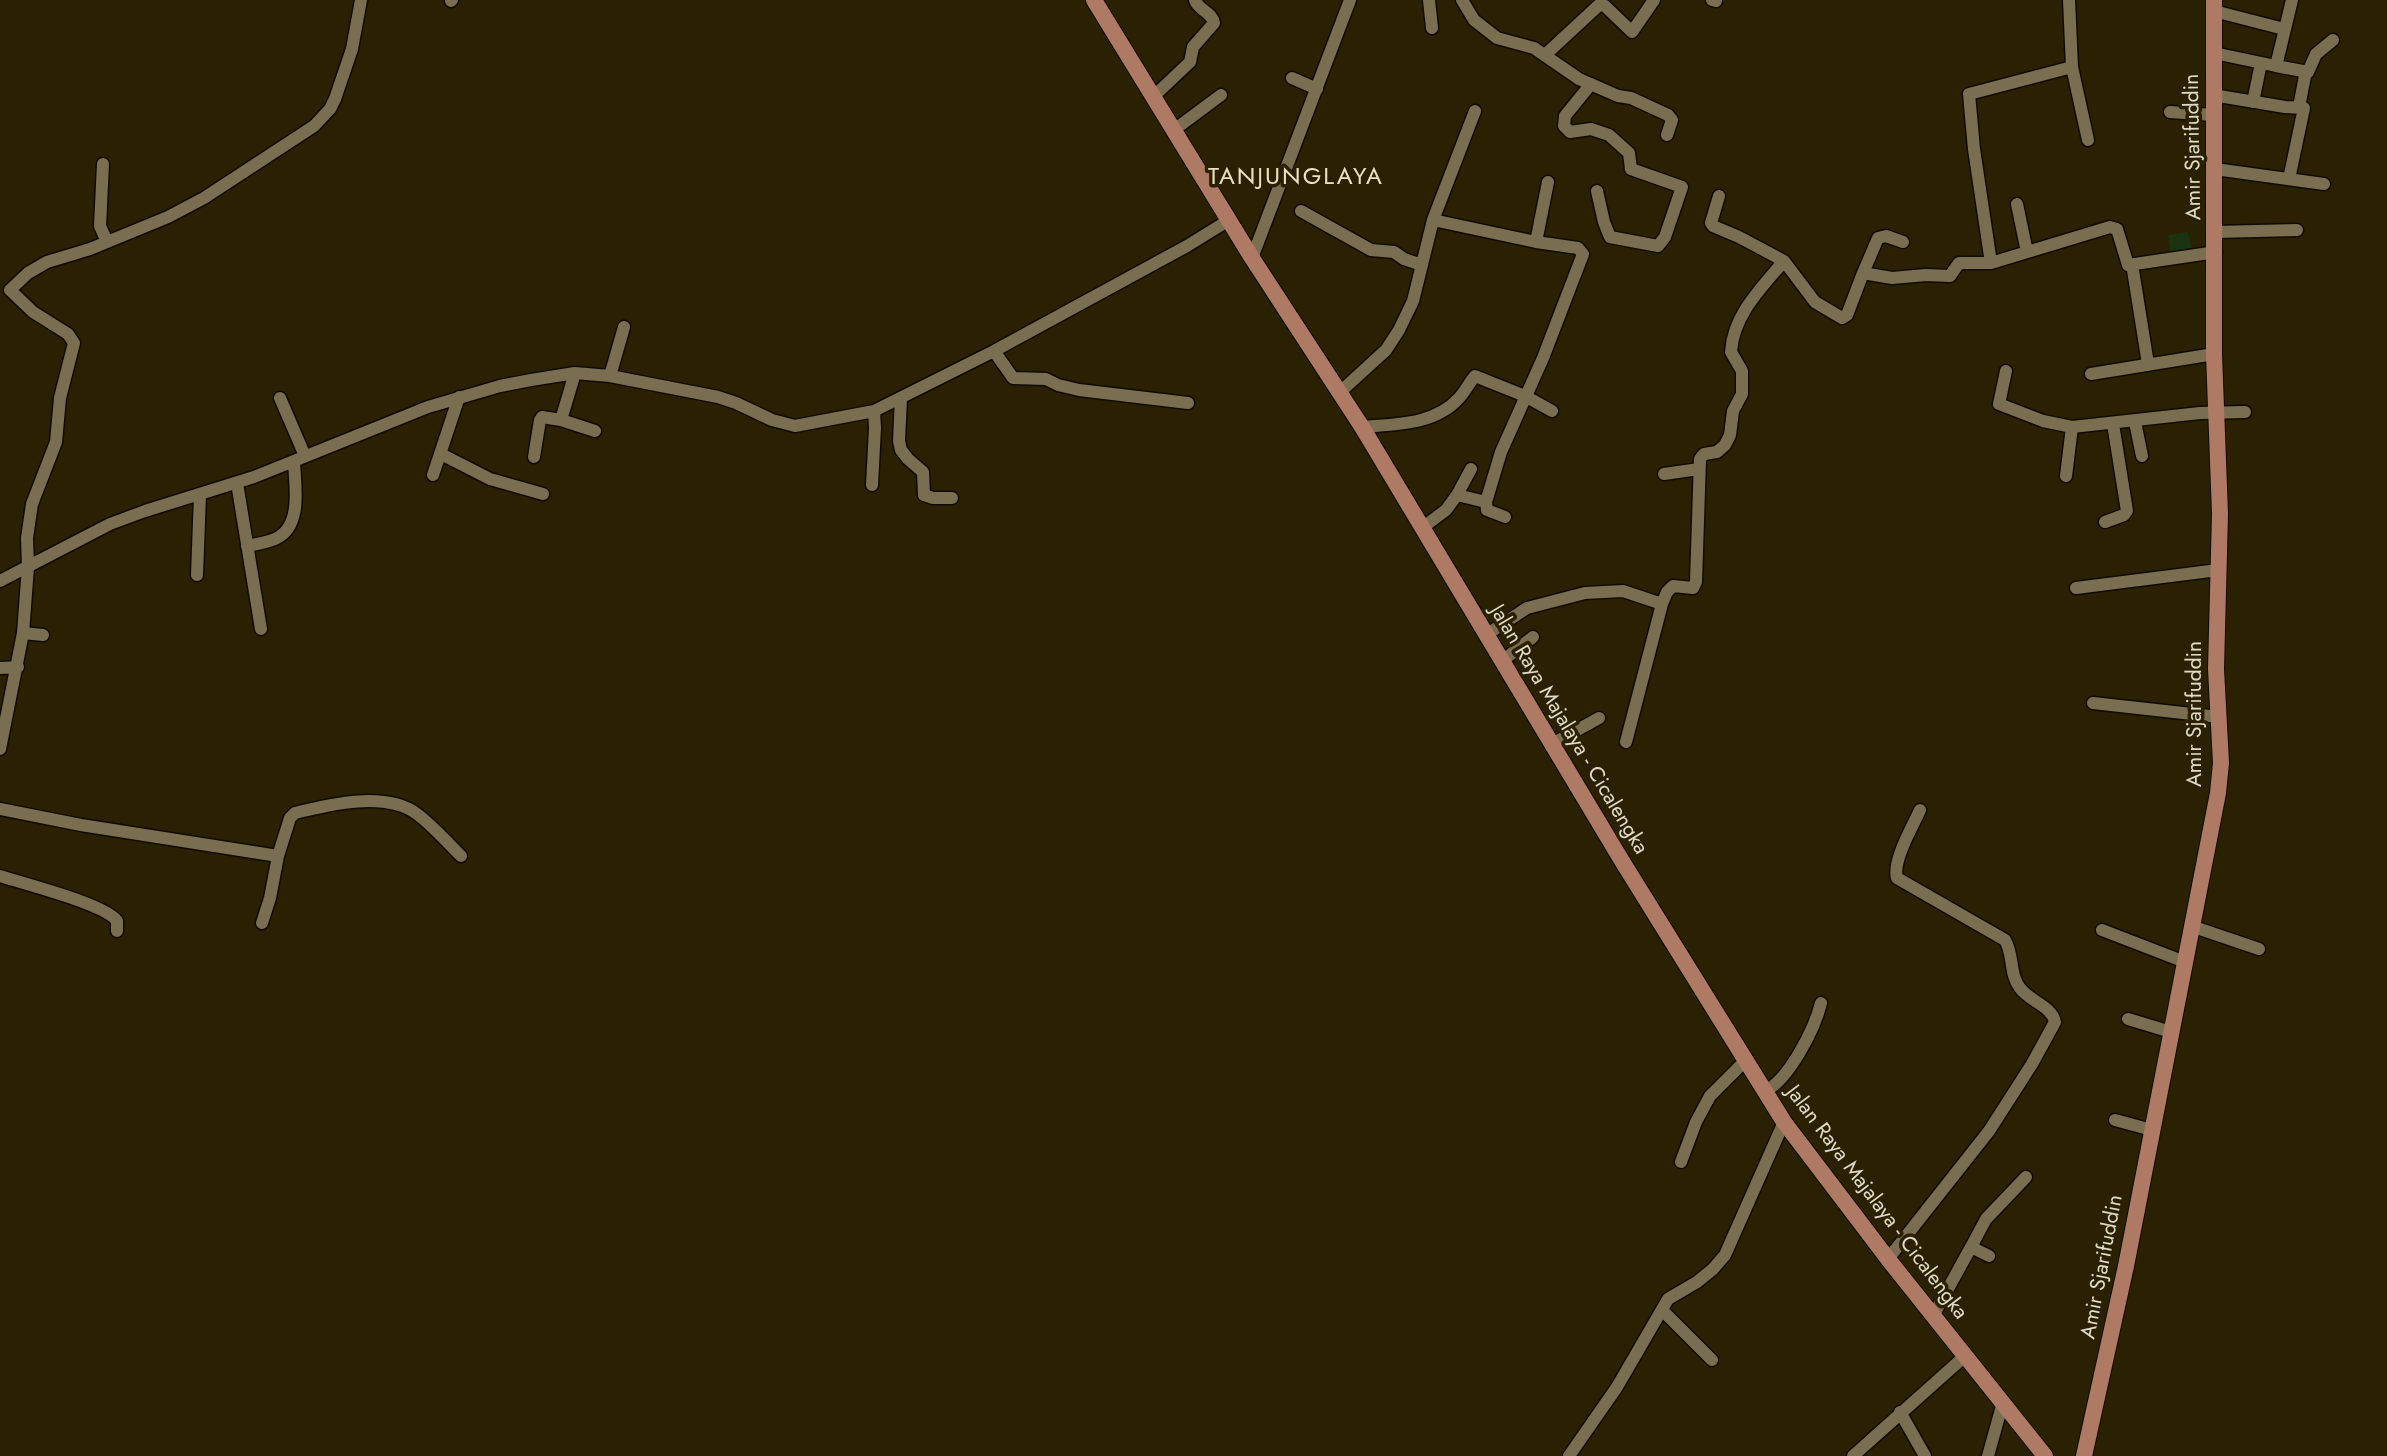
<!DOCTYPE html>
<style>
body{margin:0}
canvas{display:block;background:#2a2002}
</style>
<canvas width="2387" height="1456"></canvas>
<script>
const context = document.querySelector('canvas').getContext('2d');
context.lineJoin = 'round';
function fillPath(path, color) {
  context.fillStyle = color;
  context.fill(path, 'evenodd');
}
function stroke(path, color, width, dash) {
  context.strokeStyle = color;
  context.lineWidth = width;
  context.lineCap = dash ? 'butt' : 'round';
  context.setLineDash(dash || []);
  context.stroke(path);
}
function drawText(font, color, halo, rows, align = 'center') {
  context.font = font + ' Jost,sans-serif';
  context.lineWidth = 7;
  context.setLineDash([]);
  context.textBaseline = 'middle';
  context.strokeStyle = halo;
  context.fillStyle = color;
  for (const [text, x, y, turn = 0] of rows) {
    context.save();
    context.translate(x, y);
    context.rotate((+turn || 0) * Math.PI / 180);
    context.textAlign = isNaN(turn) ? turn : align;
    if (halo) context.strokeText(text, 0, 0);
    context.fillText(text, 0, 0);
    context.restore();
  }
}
const green = new Path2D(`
 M2188,232L2192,250L2171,254L2168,235Z`);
const minor = new Path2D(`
 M1429,0L1432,28
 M1462,0L1474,20L1497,38L1534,48L1579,79L1618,96L1631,98L1668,115L1672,120L1667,135
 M1712,0L1716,1
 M2069,0L2072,67L2088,140
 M451,1L452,0
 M2214,11L2284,29
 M2214,53L2276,66L2292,0
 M1545,55L1599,5L1605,6L1632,32L1654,0
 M2276,66L2308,72L2316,54L2333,40
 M1292,78L1317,89
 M1591,84L1565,116L1564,126L1570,132L1591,129L1609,135L1629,153L1631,169L1682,187L1665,237L1658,246L1610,237L1604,222L1597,191
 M2213,95L2285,107L2304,108L2289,179
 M1154,96L1190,62L1193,47L1214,23C1212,12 1198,10 1195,0
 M2253,102L2261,63
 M2299,107L2306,71
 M2170,112L2213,115
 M1174,130L1221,95
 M103,164L100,226L107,242
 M2215,169L2324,184
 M1719,196L1711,223L1713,226L1739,237L1784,261L1815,302L1842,318L1847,315L1863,273L1892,278L1926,275L1950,276L1959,263H1991L2110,227L2117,229L2128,265L2216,252
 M2017,204L2027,252
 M1301,211L1371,250L1394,252L1404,259L1422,265
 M2216,232L2297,230
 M1536,242L1548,182
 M1252,258L1350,0
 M1991,263L1974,149L1969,94L2072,67
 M2132,264L2148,364
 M1863,273L1878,238L1886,236L1903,242
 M994,351L1013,378L1046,379L1058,385L1079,390L1188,403
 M2006,371L1999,404L2043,421L2072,427L2200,413L2245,412
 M2091,374L2214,354
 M610,376L624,327
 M1339,393L1386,350L1399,330L1413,301L1433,220L1475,111
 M280,398L305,456
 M901,398L899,441L901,450L908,459L923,472L924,495L933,498H952
 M561,420L595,431
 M2135,422L2142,456
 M1362,427C1396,424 1435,425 1459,398C1465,392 1469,383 1475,376L1525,396L1552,411
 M441,454L490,479L543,494
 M534,457L540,420L542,417L561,420L575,373
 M1664,474L1699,469
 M433,475L459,397
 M2066,476L2072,427
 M237,483L261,629
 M872,485L875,428L874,411
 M1457,495L1471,469
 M1486,502L1487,510L1505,517
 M2105,522L2124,515L2127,511L2113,424
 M1422,528L1446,510L1457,495L1486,502L1501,452L1543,358L1583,254L1578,248L1536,242L1433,220
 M247,546C256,544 266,543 275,539C303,527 295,485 294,462
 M197,575L200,495
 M0,581L110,524L145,511L254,477L428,407L500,386L531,380L575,373L610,376L718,397L736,403L772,420L795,426L874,411L994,351L1187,246L1229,220
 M2076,588L2218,570
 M23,633L43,635
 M1486,635L1527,608L1585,593L1623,591L1662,604
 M1502,661L1533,637
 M0,668L18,667
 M2093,703L2219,717
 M1626,742L1662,604L1667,592L1673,586L1693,588L1696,582L1700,459L1704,454L1717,452L1725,445L1730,435L1733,411L1742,394V371L1731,352C1733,315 1762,287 1784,261
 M1552,744L1599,718
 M0,749L23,633L28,567L27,538L32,504L56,442L60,398L74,343L68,334L33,312L10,290L28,273L47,262L90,249L168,217L204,198L314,126L330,109L335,99L352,49L361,0
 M0,809L81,825L278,856L290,818L295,813C331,804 386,791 417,814C433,826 447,842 461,856
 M0,876C24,884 105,904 117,921V931
 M262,923L270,898L278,856
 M2191,926L2259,949
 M2102,930L2185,962
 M2128,1019L2171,1032
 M1765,1091C1789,1080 1815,1028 1821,1003
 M2115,1120L2152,1130
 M1681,1162L1696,1122L1710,1096L1745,1061
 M1971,1247L1986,1219L2026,1177
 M1888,1259L1989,1131L2032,1064L2055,1022C2052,1006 2029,1001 2020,988C2009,974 2014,955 2005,940L1897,878C1892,861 1913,826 1920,810
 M1662,1310L1712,1360
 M1933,1316L1971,1247L1989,1256
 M1900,1412L1925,1456
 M1569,1456L1617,1387L1668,1299L1697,1282L1713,1269L1725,1255L1784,1122
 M1853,1456L1965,1356
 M1988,1456L2003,1402`);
const major = new Path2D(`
 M1094,0L1252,258L1362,427L1622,861L1784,1122L1888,1259L2045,1456
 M2084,1456L2126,1266L2218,793L2221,763L2216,669L2220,514L2214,354V0`);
const streetNames = [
 ["Amir Sjarifuddin",2194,147,-91],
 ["Amir Sjarifuddin",2196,714,-90],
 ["Jalan Raya Majalaya - Cicalengka",1568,730,59],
 ["Jalan Raya Majalaya - Cicalengka",1876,1203,53],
 ["Amir Sjarifuddin",2103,1267,-79]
];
const quarterNames = [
 ["TANJUNGLAYA",1296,178]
];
fillPath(green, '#1b330f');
stroke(minor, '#110a00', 15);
stroke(major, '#110a00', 18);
stroke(minor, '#796e4f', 12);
stroke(major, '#ae7a64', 16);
drawText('21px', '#e0dbc9', '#2a2002', streetNames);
context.letterSpacing = '2px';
drawText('24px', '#ece0be', '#2a2002', quarterNames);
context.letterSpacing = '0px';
</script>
